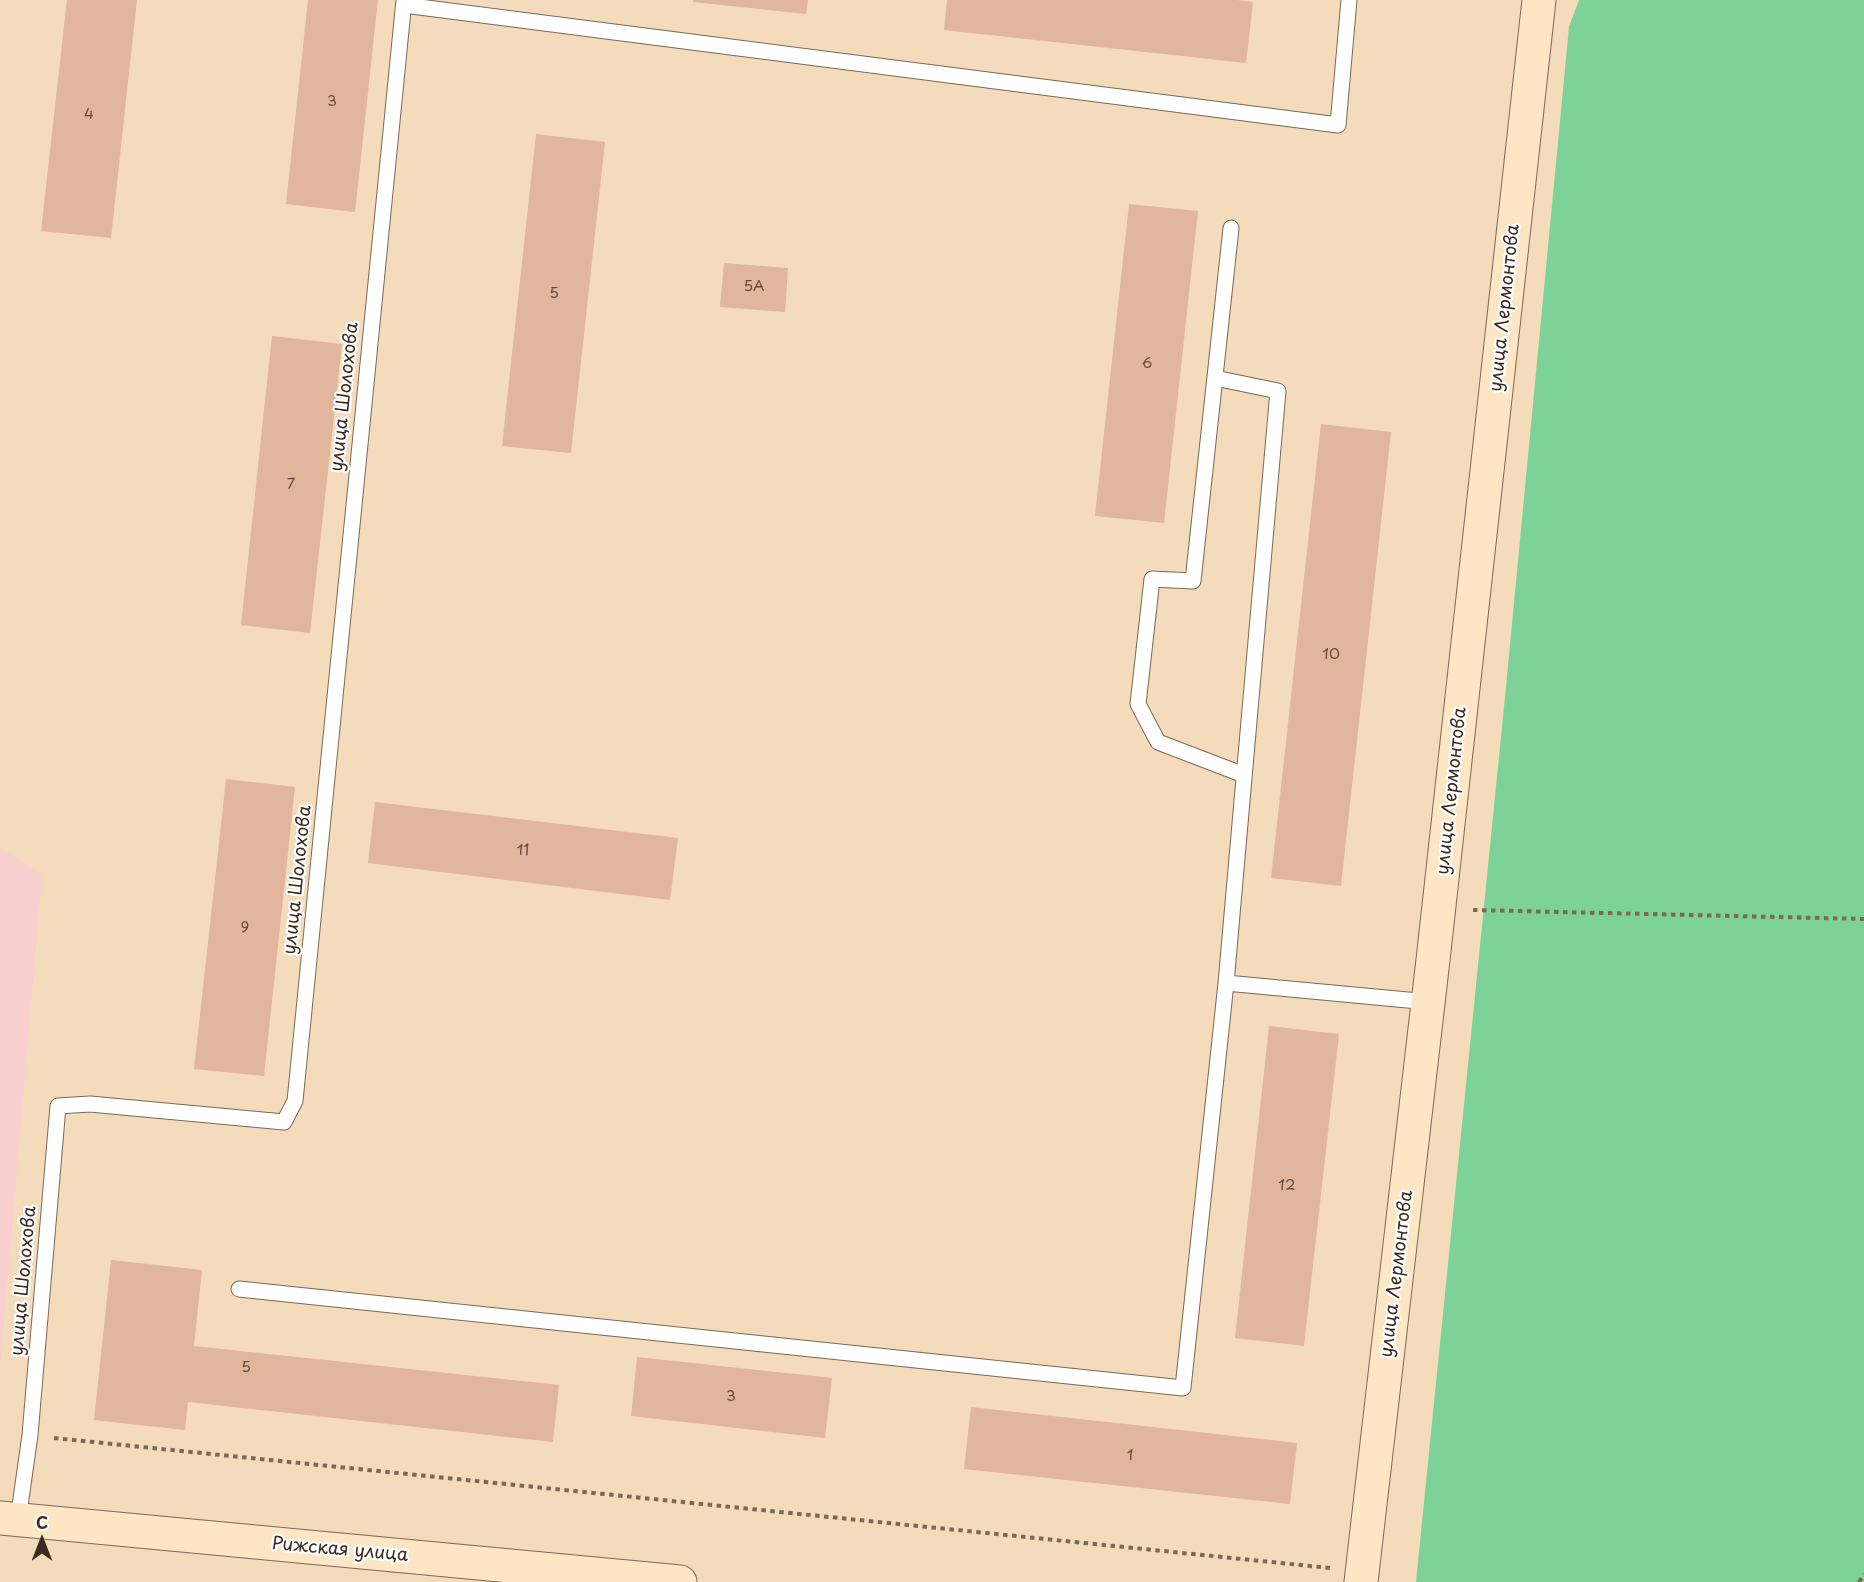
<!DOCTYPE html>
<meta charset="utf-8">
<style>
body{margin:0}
#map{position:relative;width:1864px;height:1582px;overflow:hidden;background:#f3dbbb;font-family:"Playpen Sans",sans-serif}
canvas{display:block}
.north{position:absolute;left:12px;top:1510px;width:60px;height:60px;-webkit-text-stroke:4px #fff;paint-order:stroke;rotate:0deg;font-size:16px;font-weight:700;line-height:24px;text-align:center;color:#3b2a1e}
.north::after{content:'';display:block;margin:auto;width:21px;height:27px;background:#3b2a1e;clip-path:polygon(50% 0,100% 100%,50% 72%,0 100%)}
</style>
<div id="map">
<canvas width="1864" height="1582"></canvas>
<div class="north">С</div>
</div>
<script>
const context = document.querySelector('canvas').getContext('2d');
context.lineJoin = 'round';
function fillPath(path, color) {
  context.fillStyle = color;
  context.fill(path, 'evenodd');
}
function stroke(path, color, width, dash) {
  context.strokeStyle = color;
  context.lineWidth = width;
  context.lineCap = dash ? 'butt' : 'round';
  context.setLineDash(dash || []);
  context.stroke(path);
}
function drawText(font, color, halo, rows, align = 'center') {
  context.font = font + ' "Playpen Sans",sans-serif';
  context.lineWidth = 4.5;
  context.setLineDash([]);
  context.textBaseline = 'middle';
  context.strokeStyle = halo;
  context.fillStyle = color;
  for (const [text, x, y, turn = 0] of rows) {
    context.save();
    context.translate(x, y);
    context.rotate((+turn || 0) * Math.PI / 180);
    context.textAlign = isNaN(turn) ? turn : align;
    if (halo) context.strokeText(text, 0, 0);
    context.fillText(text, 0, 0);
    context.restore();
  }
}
const built = new Path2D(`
 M0,848L42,874L0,1368Z`);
const green = new Path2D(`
 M1579,0H1864V1582H1416L1505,697L1569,27Z`);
const building = new Path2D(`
 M67,0H137L111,238L41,231Z
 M308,0H378L355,212L286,204Z
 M693,0H808L806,14L693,2Z
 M947,0H1237L1253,2L1246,63L944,30Z
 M536,134L605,142L571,453L502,446Z
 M1129,204L1198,211L1164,523L1095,516Z
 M724,263L788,268L785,312L720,307Z
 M272,336L342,344L310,633L241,625Z
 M1321,424L1391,432L1341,886L1271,878Z
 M226,779L295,787L264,1076L194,1069Z
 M375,802L678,838L670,900L368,863Z
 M1269,1026L1339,1034L1304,1346L1235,1338Z
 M111,1260L202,1270L194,1346L559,1385L553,1442L188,1402L185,1430L94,1420Z
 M637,1357L832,1378L825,1438L631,1416Z
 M971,1407L1297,1443L1290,1504L964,1469Z`);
const path = new Path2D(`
 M1473,910L1864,919
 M54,1438L1330,1568
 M1859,1582L1864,1574`);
const lane = new Path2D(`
 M404,5L1338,125L1349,0
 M1231,228L1193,581L1152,579L1138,704L1158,742L1244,775
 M1226,983L1429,1002
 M239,1289L1183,1388L1226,983L1278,391L1215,378
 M18,1520L30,1435L58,1106L90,1104L284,1122L295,1101L404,0`);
const secondary = new Path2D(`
 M0,1518L680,1582
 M1361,1582L1433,960L1539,0`);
const numberNames = [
 ["3",332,102],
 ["4",89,115],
 ["5А",754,287],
 ["5",554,294],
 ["6",1147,364],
 ["7",291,485],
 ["10",1331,655],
 ["11",523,851],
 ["9",245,928],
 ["12",1287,1186],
 ["5",246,1368],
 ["3",731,1397],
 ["1",1130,1456]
];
const streetNames = [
 ["улица Лермонтова",1505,308,-84],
 ["улица Шолохова",345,397,-84],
 ["улица Лермонтова",1452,791,-84],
 ["улица Шолохова",298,880,-84],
 ["улица Лермонтова",1397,1274,-83],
 ["улица Шолохова",24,1281,-85],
 ["Рижская улица",340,1550,5]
];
fillPath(built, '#f7d0cf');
fillPath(green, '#7dd397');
fillPath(building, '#e2b59d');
stroke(lane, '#7b6855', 17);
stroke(secondary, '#7b6855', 35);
stroke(path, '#7b6855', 4, [4.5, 4.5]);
stroke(lane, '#fff', 15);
stroke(secondary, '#fce6c4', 33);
drawText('15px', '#654d3e', null, numberNames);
drawText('18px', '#3b2a1e', '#fff', streetNames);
</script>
